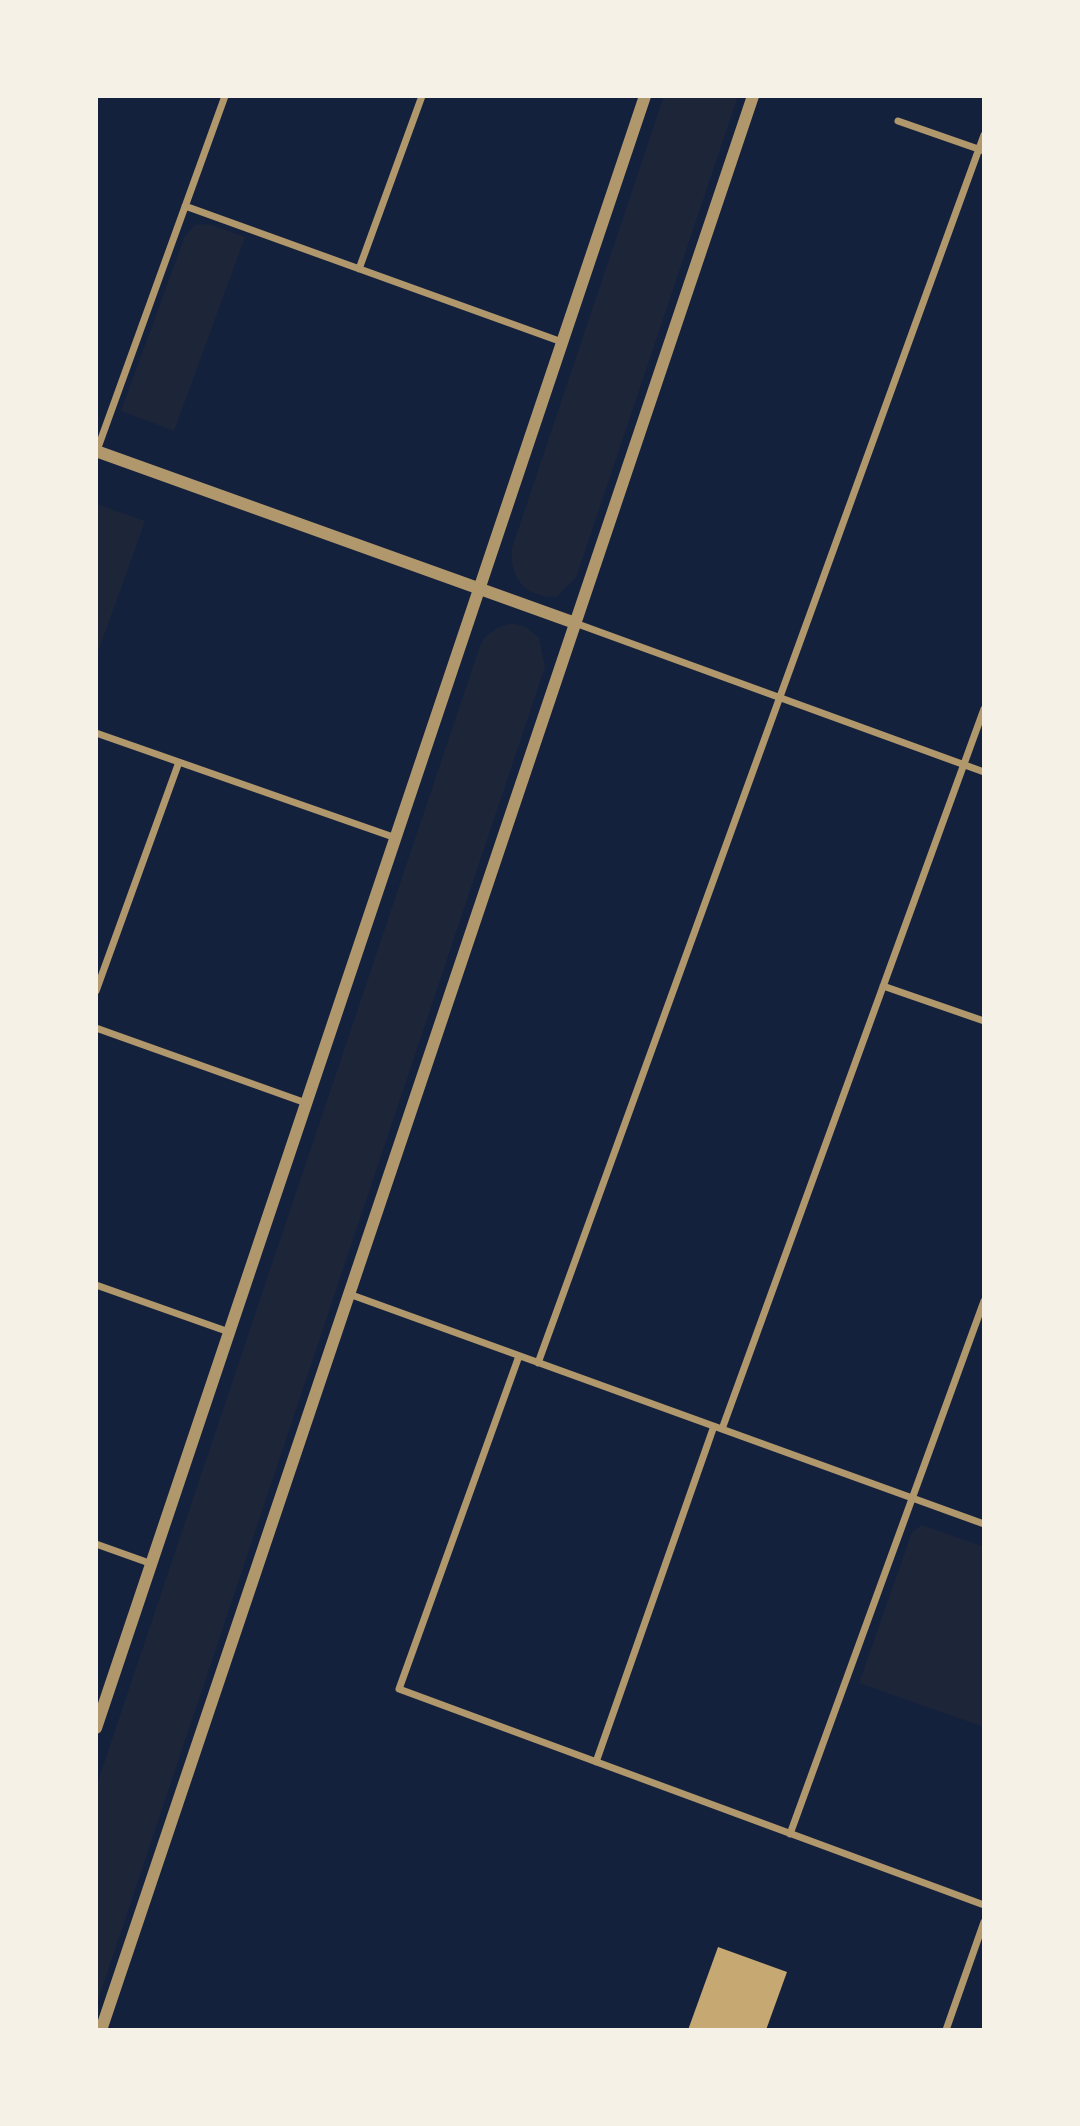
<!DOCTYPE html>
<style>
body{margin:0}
#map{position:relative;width:1080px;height:2126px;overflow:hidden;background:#14213d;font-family:Overpass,sans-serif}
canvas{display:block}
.frame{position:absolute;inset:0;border:98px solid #f6f1e7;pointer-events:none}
</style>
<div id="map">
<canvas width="1080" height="2126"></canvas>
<div class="frame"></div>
</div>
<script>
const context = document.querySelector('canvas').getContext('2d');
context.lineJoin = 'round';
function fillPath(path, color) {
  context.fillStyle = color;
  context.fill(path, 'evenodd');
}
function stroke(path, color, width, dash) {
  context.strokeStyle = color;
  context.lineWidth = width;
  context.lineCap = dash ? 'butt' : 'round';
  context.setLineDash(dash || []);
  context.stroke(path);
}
const green = new Path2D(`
 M664,96H738L576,578L556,597C525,597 509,578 512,548Z
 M208,224L245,237L174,431L121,411L185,236L195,225Z
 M96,504L145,521L96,658Z
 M512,623L526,627L539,638L545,667L96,2006V1787L480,646C486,632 499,626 512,623Z
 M922,1525L984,1547V1727L859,1683L912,1532Z`);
const building = new Path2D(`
 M718,1947L787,1972L766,2030H688Z`);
const minor = new Path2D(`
 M898,121L984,151
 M185,206L562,342
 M359,269L422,96
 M96,453L225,96
 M575,623L984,772
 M96,733L396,838
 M883,986L984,1021
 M96,991L179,762
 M96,1028L306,1103
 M96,1285L229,1332
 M349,1294L984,1524
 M519,1356L399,1689L984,1905
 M538,1363L984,135
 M722,1429L984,709
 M96,1544L152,1564
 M596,1762L714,1426
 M790,1834L984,1301
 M946,2030L984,1922`);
const tertiary = new Path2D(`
 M96,451L575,623
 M96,1728L645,96
 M101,2030L753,96`);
fillPath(green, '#1d2539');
fillPath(building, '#c6a872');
stroke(minor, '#b1986c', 7);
stroke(tertiary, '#b1986c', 12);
</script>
